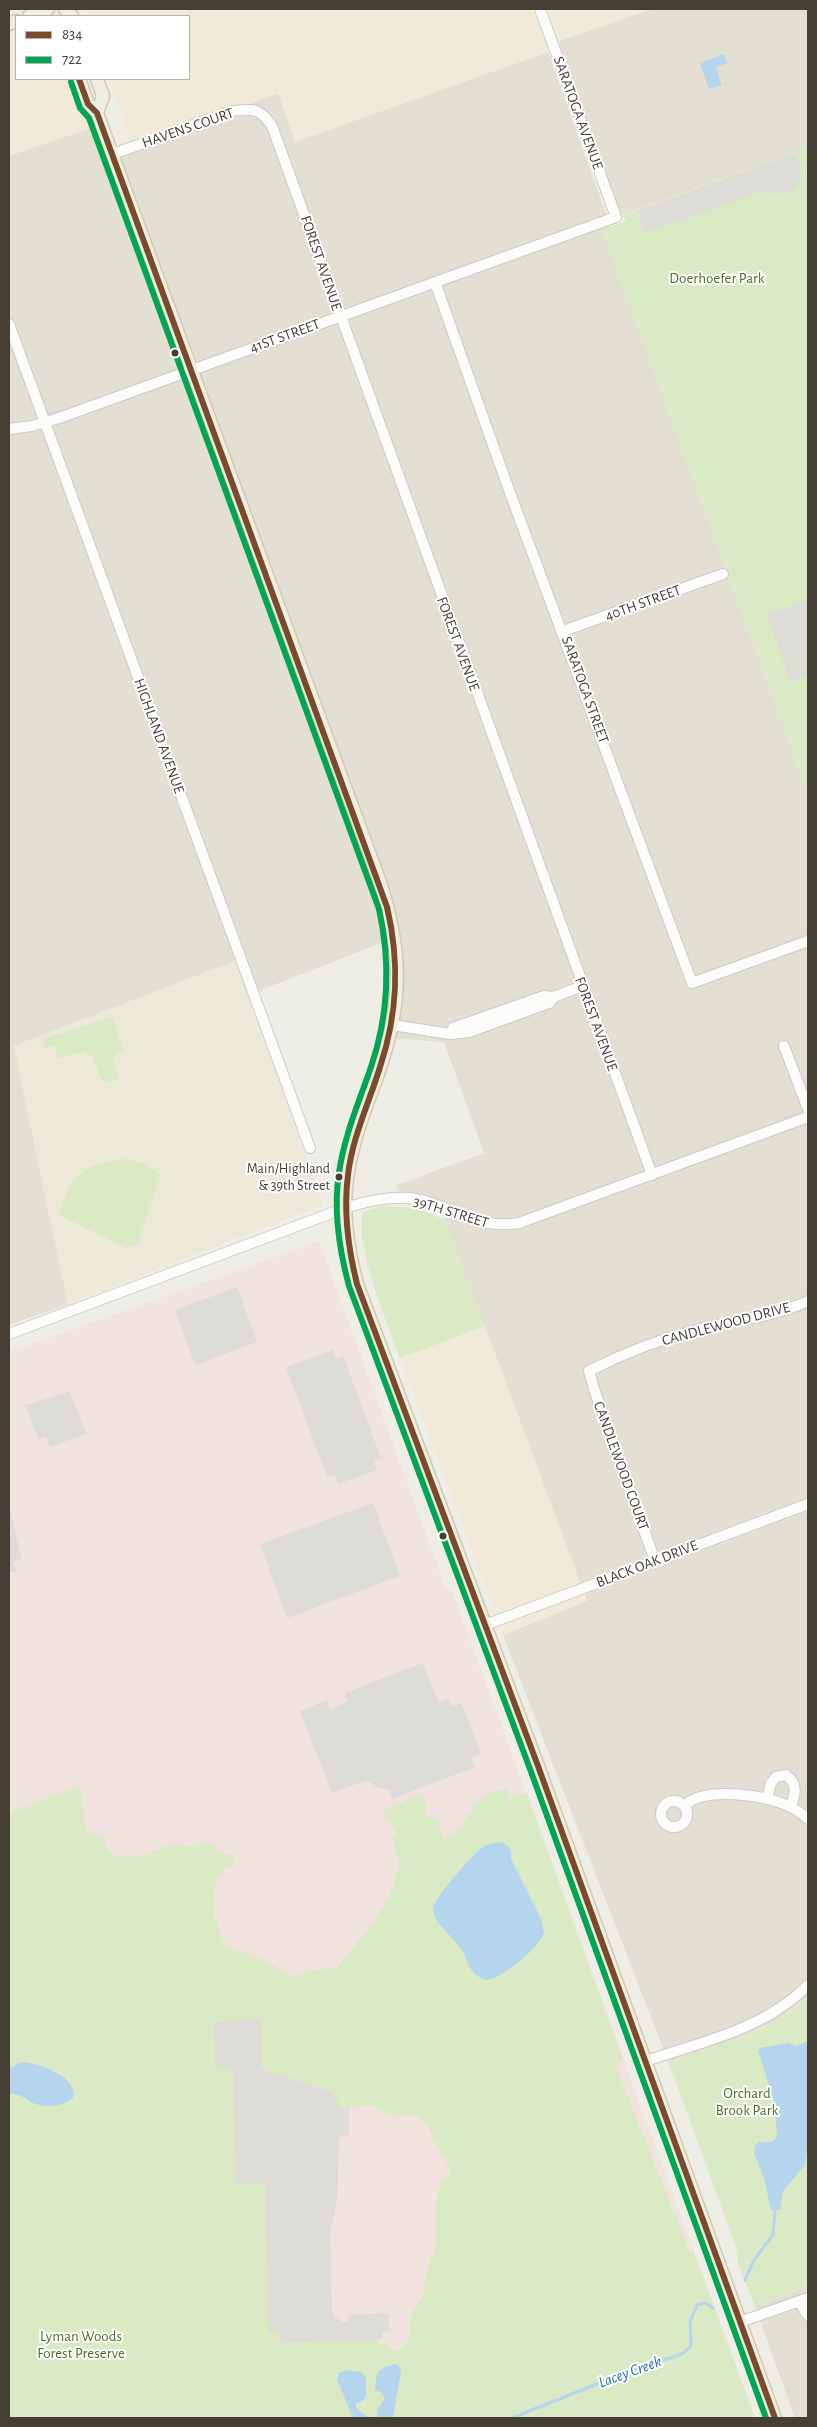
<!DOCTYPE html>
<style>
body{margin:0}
#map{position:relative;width:817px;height:2427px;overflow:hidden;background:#eeede6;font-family:"Alegreya Sans",sans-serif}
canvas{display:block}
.frame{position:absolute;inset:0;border:10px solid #443e33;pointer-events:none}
.legend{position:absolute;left:15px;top:15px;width:175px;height:65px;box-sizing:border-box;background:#fff;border:1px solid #b4b2ad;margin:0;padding:6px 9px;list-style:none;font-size:15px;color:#443e33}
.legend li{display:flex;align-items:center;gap:10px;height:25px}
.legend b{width:25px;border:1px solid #b4b2ad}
</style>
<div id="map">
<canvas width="817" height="2427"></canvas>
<div class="frame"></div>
<ul class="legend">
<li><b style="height:6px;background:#7a4b2a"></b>834</li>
<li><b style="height:6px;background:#00a651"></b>722</li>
</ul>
</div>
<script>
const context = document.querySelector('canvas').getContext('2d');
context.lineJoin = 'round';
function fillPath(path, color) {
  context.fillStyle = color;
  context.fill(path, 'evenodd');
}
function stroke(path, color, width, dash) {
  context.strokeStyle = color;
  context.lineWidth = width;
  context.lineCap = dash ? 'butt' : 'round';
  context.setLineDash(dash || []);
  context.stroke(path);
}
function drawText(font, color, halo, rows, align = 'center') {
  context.font = font + ' "Alegreya Sans",sans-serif';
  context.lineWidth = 4;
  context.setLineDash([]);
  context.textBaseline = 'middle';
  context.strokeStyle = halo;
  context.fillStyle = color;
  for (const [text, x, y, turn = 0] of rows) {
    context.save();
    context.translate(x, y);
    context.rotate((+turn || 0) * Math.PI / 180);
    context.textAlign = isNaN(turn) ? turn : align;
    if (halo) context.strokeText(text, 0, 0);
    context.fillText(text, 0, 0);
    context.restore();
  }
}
const residential = new Path2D(`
 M650,9H808V147L616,217L559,41Z
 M548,52L611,227L607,228L604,235L808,794V1997L778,2020L730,2042L677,2059L670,2066L503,1635L587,1601L437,1199L398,1190L397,1185L484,1153L444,1042L389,1038L394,938L248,995L235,961L14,1046L68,1304L9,1325V156L91,128L102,157L279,93L296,141Z
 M808,2286V2418H795L753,2301L761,2304Z`);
const commercial = new Path2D(`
 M91,9H532L548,52L295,142L278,93L133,146L108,79H189V16H87Z
 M549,9H650V10L559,41Z
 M16,35V79H72L91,128L9,156V38Z
 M485,1326L587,1601L503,1635L400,1358Z`);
const education = new Path2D(`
 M235,961L323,1205L68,1304L14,1046Z`);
const medical = new Path2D(`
 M319,1241L445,1586L453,1593L694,2252L244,2418L92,1890L80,1787L9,1813V1352Z`);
const green = new Path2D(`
 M808,147V794L604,235L607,228L626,221L623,215Z
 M112,1017L124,1051L112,1057L119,1078L103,1083L91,1054L87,1055L85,1051L57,1058L54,1046L45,1048L42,1039Z
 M126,1159L145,1164L161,1175L138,1244L126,1248L59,1215C68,1177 87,1161 126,1159Z
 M381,1206L417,1208L445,1220L485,1326L400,1358C390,1330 351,1237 364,1212Z
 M80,1786L86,1831L103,1838L109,1850L115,1856H141L174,1843L190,1847L207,1842L213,1844L217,1852L224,1854L229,1853L234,1856L235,1863L231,1868H225C205,1896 214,1917 225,1945L262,1960L295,1977L313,1970L337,1968L370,1927L388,1899L400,1864L392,1839L396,1835C394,1825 384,1820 383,1810C388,1806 391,1808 396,1805C404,1802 410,1796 420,1795L425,1798L426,1814L437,1821L444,1838L458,1832L470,1811L487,1794L506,1789L509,1792L508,1798L510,1800L516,1795L527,1794L622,2056L621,2060L615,2064L690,2253L694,2252L755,2418H9V1813ZM261,2019V2068L329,2091L339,2108L372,2106L390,2115L417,2116L426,2123L450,2169V2175L445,2177L437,2194L436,2243L425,2276L423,2295L412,2314L408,2338L405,2347L394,2351L387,2344H379L377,2339L279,2343V2331H269L265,2182L236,2183L233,2070Z
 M808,1997V2285L761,2304L753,2301L738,2264L736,2247L670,2066C684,2053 708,2049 727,2042C757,2032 785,2019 808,1997Z`);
const parking = new Path2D(`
 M793,154L799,162L801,173L798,184L791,191L776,194L763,191L645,233L638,211Z
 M808,599V676L791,682L767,615Z
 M237,1287L257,1342L195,1365L175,1310Z
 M333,1350L336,1359L343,1356L381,1458L374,1461L377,1470L338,1484L335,1475L327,1477L286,1367Z
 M69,1392L86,1431L85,1434L50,1447L46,1436L38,1439L26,1405Z
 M373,1503L400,1576L287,1618L260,1544Z
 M9,1506L22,1558L13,1562L16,1571L9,1573Z
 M423,1663L438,1702L448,1698L452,1706L461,1703L481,1754L471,1758L475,1767L392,1799L389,1790L378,1788L367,1780L332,1793L300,1711L327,1700L330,1709L348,1702L345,1693Z
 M261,2019V2068L329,2091L337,2099L339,2108H349V2136L339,2137L337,2200L330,2235L332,2313L335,2317L343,2322H347L348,2315L389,2313V2331L382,2332V2339L279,2343V2331L269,2332L265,2183H236L233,2070L215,2064L214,2022Z`);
const water = new Path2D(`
 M724,54L727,63L716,67L722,85L709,89L700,63Z
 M502,1842C510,1847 512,1849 511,1859L541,1919L544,1933C539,1948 501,1980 485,1980C480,1978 476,1975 472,1971C468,1965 466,1957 462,1950C455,1939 433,1922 433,1909C433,1900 473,1853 483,1847C489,1843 495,1843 502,1842Z
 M808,2041V2147L805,2165L783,2191L780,2210H771L764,2178L754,2153L755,2145L759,2142H772L777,2137L775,2105L758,2050L760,2048L789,2043L795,2046Z
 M21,2062C38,2063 78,2076 73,2098C63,2107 42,2108 31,2102C22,2097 19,2093 9,2094V2069Z
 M395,2364L399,2366L401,2371L393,2418H378L377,2410L385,2399L382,2393L375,2390C377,2371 375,2370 395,2364Z
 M346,2370L361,2372L366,2377C364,2393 373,2396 356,2404V2408L369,2418H353L337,2380L339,2373Z`);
const stream = new Path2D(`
 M745,2280L754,2260L773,2235L775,2211
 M512,2418L632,2370L682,2354L691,2346L690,2322L697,2305L705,2303L713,2308`);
const minor = new Path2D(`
 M113,154L232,111C253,109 259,107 272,126L652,1175
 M435,282L509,490L692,983L808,941
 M9,324L310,1148
 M9,429L32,426L59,418L616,217L540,9
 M563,631L723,574
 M392,1025L450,1034L469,1032L549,1003L554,997
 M450,1033L453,1028L544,996L554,997L582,986
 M784,1046L808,1109
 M9,1334L345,1208C368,1201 392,1195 416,1199C456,1207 474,1230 519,1223L808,1117
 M655,1561L595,1392L589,1371C622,1354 658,1340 693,1331C732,1320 771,1318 808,1301
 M485,1625L808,1504
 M767,1799L771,1783L776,1777L786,1775C798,1784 796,1794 790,1807
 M661 1814a13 13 0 1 1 26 0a13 13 0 1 1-26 0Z
 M685,1805C706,1786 764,1795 789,1806C796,1809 802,1814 808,1819
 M646,2061C702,2042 765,2029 808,1985
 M799,2301L808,2316
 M740,2322L808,2298`);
const major = new Path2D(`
 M65,9L72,16
 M29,16L48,9
 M9,24L16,21
 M79,79L88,104L97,113L380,882C402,950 403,1000 380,1068C366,1108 349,1147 346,1189C343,1221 349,1253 357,1284L538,1766L775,2418
 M97,79L103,96L97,113`);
const bus1 = new Path2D(`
 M79,79L88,104L97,113L387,907C400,962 398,1013 380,1067C369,1103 352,1138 348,1175C343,1213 348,1248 357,1284L538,1766L775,2418`);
const bus2 = new Path2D(`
 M71,82L80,108L89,118L379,909C391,963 389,1014 371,1067C359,1102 344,1136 339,1173C333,1211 339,1249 349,1286L530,1769L766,2418`);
const markers = [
 [175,353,4.5,"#443e33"],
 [339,1177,4.5,"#443e33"],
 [443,1536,4.5,"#443e33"]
];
const busNames = [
 ["Main/Highland",330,1169],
 ["& 39th Street",330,1186]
];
const streetNames = [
 ["SARATOGA AVENUE",578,113,70],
 ["HAVENS COURT",188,128,-19],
 ["FOREST AVENUE",321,263,71],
 ["41ST STREET",285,336,-20],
 ["40TH STREET",643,603,-20],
 ["FOREST AVENUE",458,644,70],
 ["SARATOGA STREET",585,690,70],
 ["HIGHLAND AVENUE",159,736,70],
 ["FOREST AVENUE",596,1024,70],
 ["39TH STREET",451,1212,17],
 ["CANDLEWOOD DRIVE",726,1324,-15],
 ["CANDLEWOOD COURT",621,1466,70],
 ["BLACK OAK DRIVE",647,1564,-21]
];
const parkNames = [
 ["Doerhoefer Park",717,278],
 ["Orchard",747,2093],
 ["Brook Park",747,2110],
 ["Lyman Woods",81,2336],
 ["Forest Preserve",81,2353]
];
const waterNames = [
 ["Lacey Creek",630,2372,-20]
];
fillPath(residential, '#e3dfd3');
fillPath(commercial, '#f2ead8');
fillPath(education, '#ede9d8');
fillPath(medical, '#f1e3dd');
fillPath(green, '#d9eac4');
fillPath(parking, '#dddcd6');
fillPath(water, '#b5d4ee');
stroke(stream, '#b5d4ee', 3);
stroke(minor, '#cccac4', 12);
stroke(major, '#d1cab3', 15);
stroke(minor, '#fcfcfb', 10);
stroke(major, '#f0ede2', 12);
stroke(bus1, '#7a4b2a', 6);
stroke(bus2, '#00a651', 6);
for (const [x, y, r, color] of markers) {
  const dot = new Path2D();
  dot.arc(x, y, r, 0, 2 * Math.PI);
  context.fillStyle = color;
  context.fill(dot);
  stroke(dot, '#fff', 2);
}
drawText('14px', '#443e33', '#fff', busNames, 'right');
drawText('15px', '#443e33', '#fff', streetNames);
drawText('15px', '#3e7725', '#fff', parkNames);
drawText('italic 16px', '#296fb2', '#fff', waterNames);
</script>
